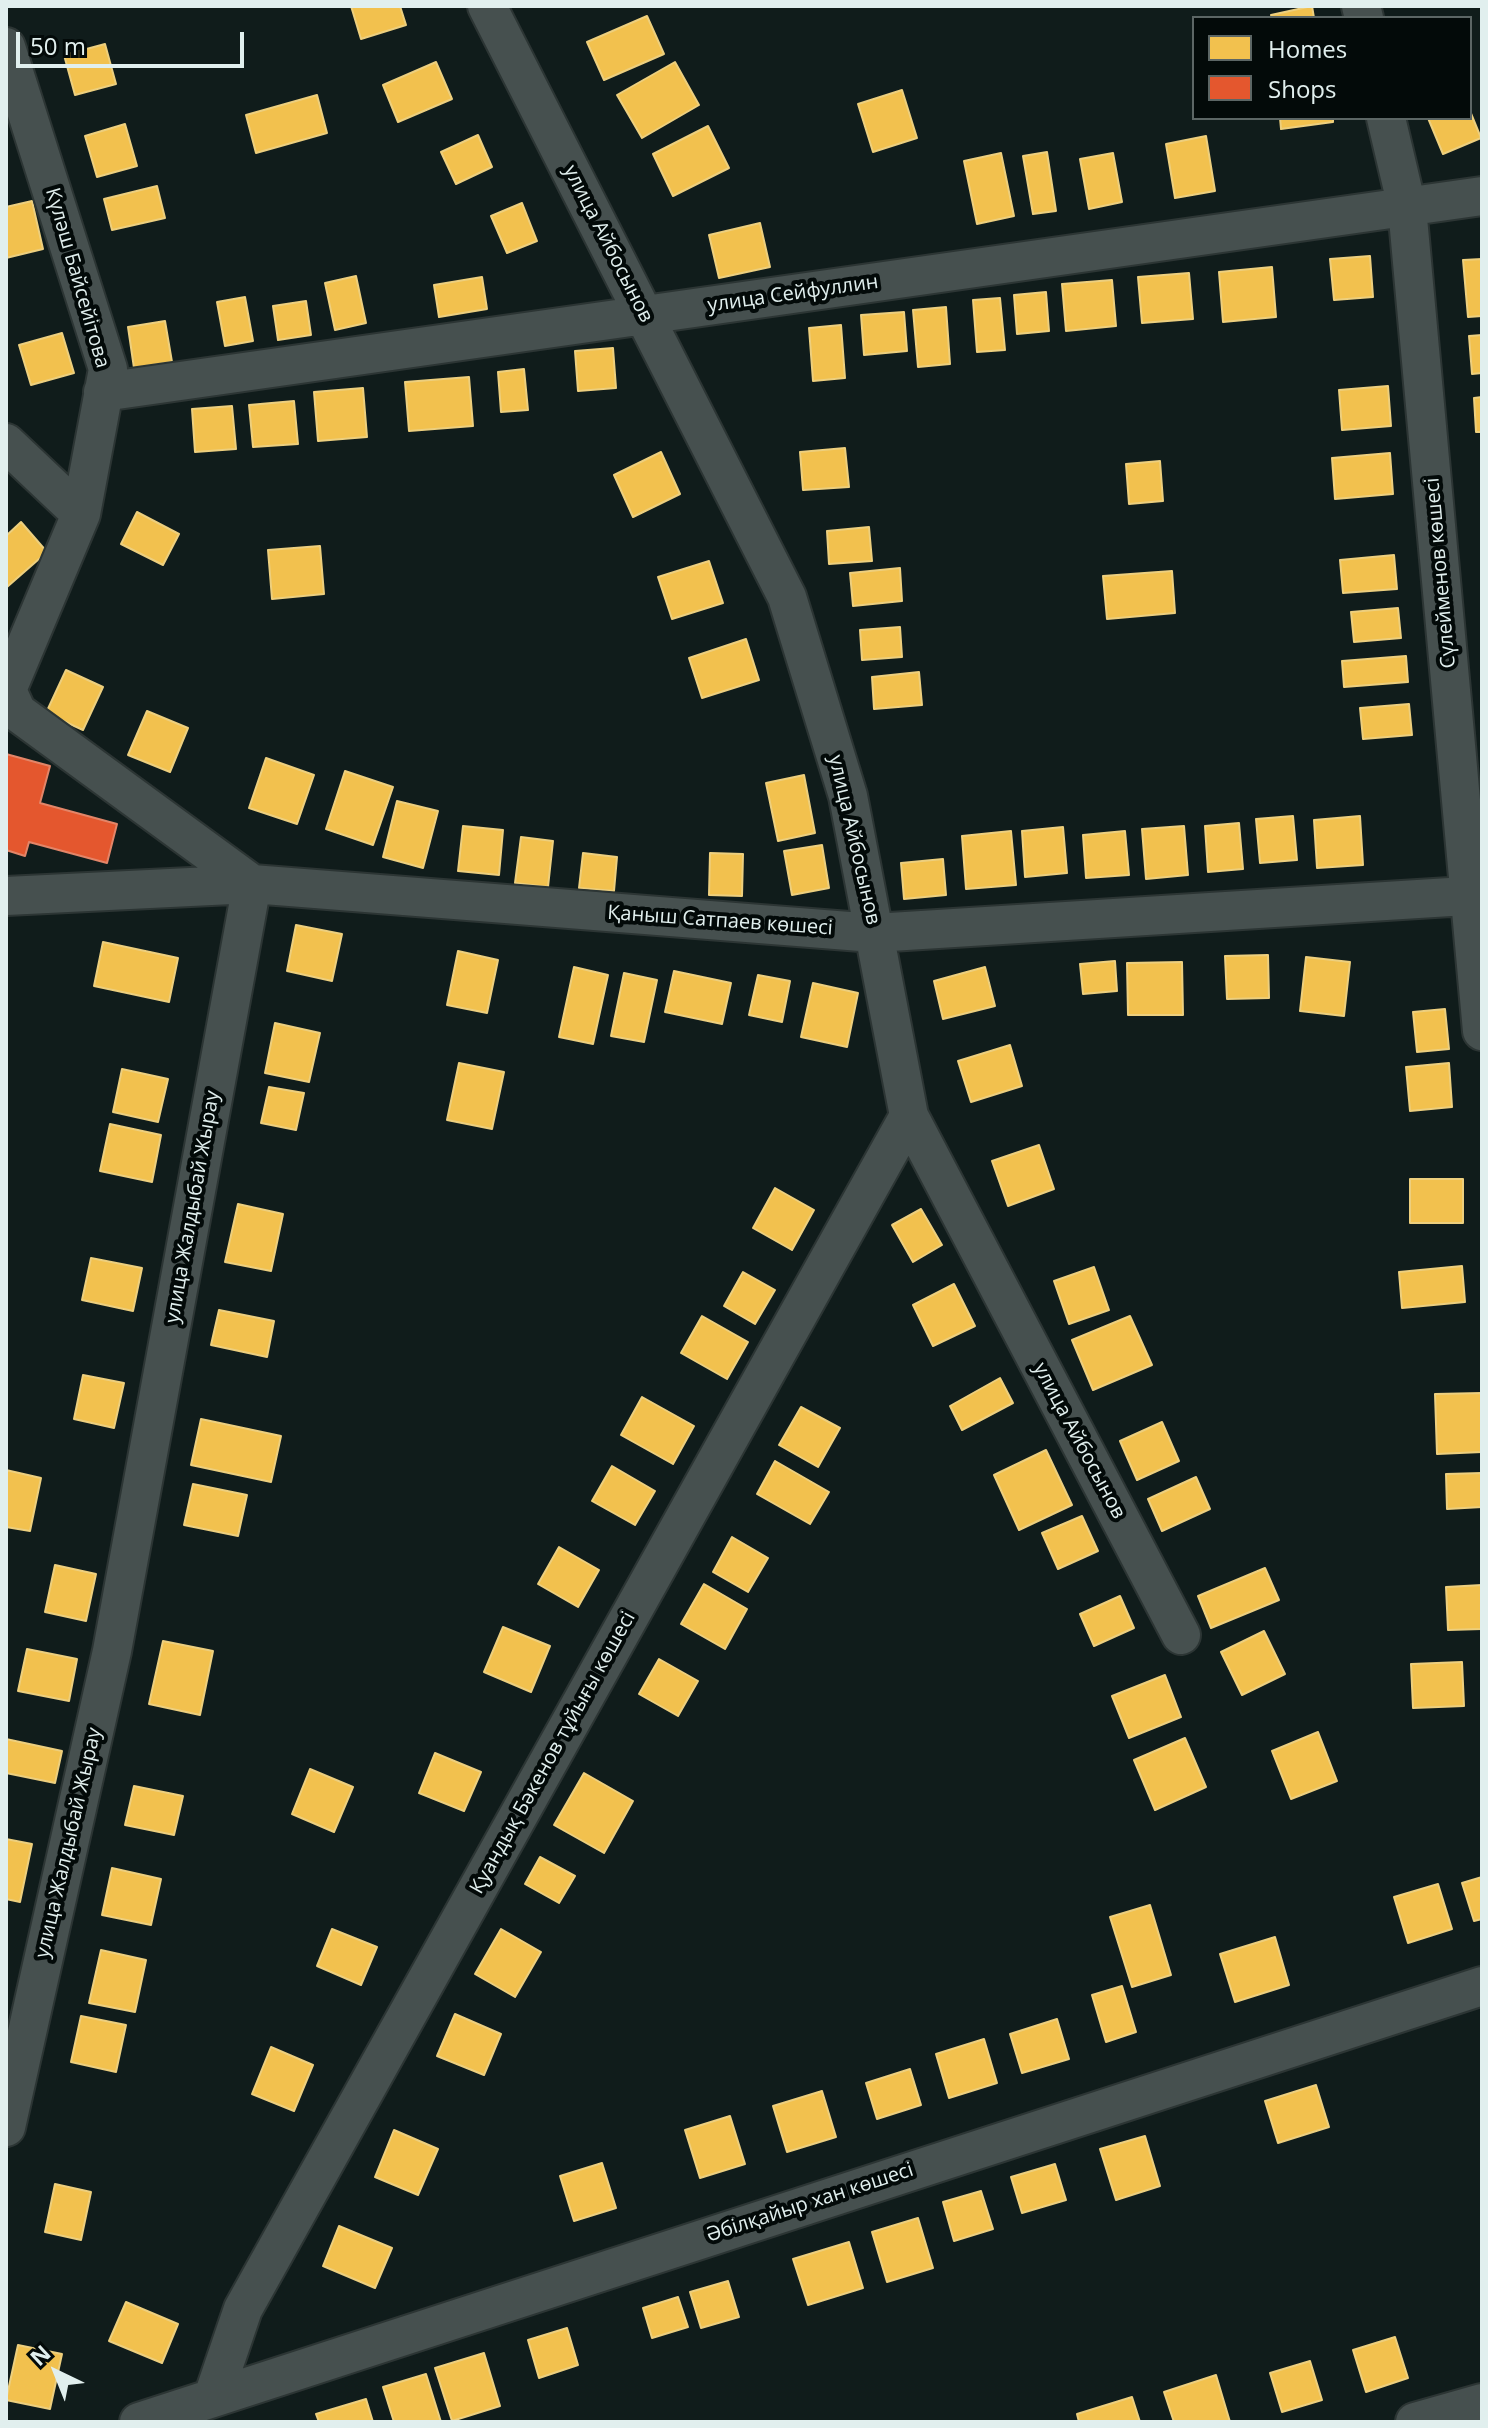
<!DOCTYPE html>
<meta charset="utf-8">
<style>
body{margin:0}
#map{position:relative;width:1488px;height:2428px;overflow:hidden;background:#101c1b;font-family:"Open Sans",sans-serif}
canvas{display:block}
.frame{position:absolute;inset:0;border:8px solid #e1efee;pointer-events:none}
.legend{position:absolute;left:1192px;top:16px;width:280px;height:104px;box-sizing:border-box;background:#030a09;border:2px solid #5c6665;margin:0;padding:10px 14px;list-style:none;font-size:24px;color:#e1efee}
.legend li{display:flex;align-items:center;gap:16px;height:40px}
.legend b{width:40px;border:2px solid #5c6665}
.north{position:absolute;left:16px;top:2332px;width:80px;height:80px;-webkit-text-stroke:6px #030a09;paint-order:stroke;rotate:317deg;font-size:22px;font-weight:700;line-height:32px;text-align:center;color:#e1efee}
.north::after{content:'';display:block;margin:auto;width:28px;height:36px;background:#e1efee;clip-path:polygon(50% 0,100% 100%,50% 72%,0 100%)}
.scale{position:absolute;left:16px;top:32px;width:228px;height:36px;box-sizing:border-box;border:4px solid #e1efee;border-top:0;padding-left:10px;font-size:24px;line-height:28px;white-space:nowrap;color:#e1efee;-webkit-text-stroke:6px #030a09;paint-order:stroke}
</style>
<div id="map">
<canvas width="1488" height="2428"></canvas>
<div class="frame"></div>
<ul class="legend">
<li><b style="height:22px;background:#f2c14e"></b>Homes</li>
<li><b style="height:22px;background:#e4572e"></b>Shops</li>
</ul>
<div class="north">N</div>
<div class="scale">50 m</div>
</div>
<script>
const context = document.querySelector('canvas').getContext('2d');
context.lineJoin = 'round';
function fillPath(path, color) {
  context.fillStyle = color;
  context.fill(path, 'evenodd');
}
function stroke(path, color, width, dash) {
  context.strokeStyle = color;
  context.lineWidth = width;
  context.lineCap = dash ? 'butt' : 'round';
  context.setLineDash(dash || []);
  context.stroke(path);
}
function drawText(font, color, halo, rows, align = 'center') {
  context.font = font + ' "Open Sans",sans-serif';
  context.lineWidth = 8;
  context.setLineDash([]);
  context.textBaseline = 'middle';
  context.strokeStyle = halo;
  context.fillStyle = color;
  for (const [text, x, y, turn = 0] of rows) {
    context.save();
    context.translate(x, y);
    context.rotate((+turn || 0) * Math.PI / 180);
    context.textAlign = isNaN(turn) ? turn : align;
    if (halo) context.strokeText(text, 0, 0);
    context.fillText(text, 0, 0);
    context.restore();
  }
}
const homes = new Path2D(`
 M351,6H400L406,25L361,39Z
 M1312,6L1314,18H1272L1271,15Z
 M647,16L664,54L604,80L587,42Z
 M105,44L116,84L75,95L64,55Z
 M436,62L452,99L398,122L383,85Z
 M675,62L699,105L642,138L617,95Z
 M902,90L917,138L873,152L858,104Z
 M317,95L327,133L256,153L246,115Z
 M1470,111L1481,138L1443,154L1428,118H1470Z
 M1280,118H1333V122L1281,129Z
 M125,124L137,166L97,177L85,136Z
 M708,126L729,168L673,196L653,154Z
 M478,135L492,167L456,184L441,152Z
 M1206,136L1215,191L1175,198L1166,144Z
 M1047,152L1056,211L1033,214L1023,156Z
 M1001,153L1014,216L977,224L964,161Z
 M1113,153L1122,202L1089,209L1080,159Z
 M157,186L165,218L112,230L104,199Z
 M32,201L43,249L6,258V207Z
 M522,203L537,241L507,253L491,216Z
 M760,223L770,267L719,278L709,235Z
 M1370,256L1373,297L1334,300L1330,259Z
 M1482,259V316L1468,317L1463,260Z
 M1272,267L1276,317L1223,322L1219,272Z
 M1189,273L1193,319L1142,323L1138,277Z
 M356,276L366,323L335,330L325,283Z
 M482,277L487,309L439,317L434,285Z
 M1112,280L1116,326L1066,331L1062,284Z
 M1046,292L1049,331L1017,334L1014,295Z
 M245,297L253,341L225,346L217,302Z
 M1000,298L1005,350L977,352L973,300Z
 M306,301L311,335L278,340L273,306Z
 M946,307L950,364L918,367L913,310Z
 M904,312L907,351L864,355L861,315Z
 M165,321L172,362L134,368L128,327Z
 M841,325L845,378L813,381L809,328Z
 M62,333L74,373L31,385L19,345Z
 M1482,335V373L1472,374L1469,336Z
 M613,348L616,388L578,391L575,351Z
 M524,369L528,410L501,412L498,372Z
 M469,377L473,426L409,431L405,382Z
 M1388,386L1391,426L1342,430L1339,390Z
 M363,388L367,437L318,441L314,392Z
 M1482,397V432H1476L1474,398Z
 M294,401L298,444L253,447L249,405Z
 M232,406L236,449L195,452L192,409Z
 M845,448L849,487L803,490L800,452Z
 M661,452L680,494L633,517L614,475Z
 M1390,453L1393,494L1335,499L1332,458Z
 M1160,461L1163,501L1129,504L1126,464Z
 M137,512L179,534L163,565L121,544Z
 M21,522L47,552L7,587L6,536Z
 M869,527L872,561L829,564L827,531Z
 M320,546L324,594L272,599L268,550Z
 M1394,555L1397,589L1343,593L1340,560Z
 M709,561L723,603L672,619L658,577Z
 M900,568L902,601L853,606L850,573Z
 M1172,571L1175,613L1107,619L1103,576Z
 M1398,608L1401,638L1354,642L1351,612Z
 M900,627L902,657L862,660L860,630Z
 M746,639L759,680L702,698L689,658Z
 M1406,656L1408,682L1344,687L1342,661Z
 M66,670L103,687L83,730L46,713Z
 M919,672L922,705L874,709L872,677Z
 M1409,704L1412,735L1363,739L1360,708Z
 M147,711L188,728L170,772L128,755Z
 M266,758L314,775L297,824L249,808Z
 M345,771L393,787L373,845L326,829Z
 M804,775L815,833L778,841L766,783Z
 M397,801L438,811L423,868L383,857Z
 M1293,816L1297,860L1260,863L1256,819Z
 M1360,816L1363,865L1317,868L1314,820Z
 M1239,823L1243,869L1208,872L1205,826Z
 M463,826L503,830L499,875L458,871Z
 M1184,826L1188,875L1146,879L1142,829Z
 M1063,827L1067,873L1025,877L1022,831Z
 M1011,831L1016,885L966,889L962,836Z
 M1125,831L1129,875L1086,878L1083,835Z
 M521,837L553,841L548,887L515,883Z
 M822,845L829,888L792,895L784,851Z
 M583,853L617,857L614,891L579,888Z
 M710,853L743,854L742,896L709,895Z
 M943,859L946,895L904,899L901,863Z
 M296,925L342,934L332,981L287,971Z
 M103,942L178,958L169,1002L94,986Z
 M458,951L498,960L487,1013L447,1005Z
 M1268,955L1269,998L1227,999L1225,956Z
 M1306,957L1350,962L1344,1016L1300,1011Z
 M1115,961L1117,991L1083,994L1080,964Z
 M1182,962L1183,1015H1128L1127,963Z
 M574,967L608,975L593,1044L559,1037Z
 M985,967L995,1006L943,1019L934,981Z
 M674,971L731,983L722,1024L665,1012Z
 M624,973L657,980L644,1042L611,1036Z
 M758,975L790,981L782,1022L749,1015Z
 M813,983L858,993L847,1047L801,1037Z
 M1445,1009L1449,1049L1417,1052L1413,1012Z
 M275,1023L320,1033L309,1082L265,1073Z
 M1010,1045L1022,1086L971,1102L958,1061Z
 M459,1063L504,1072L492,1129L447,1120Z
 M1449,1063L1452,1107L1410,1111L1406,1067Z
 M122,1069L168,1079L158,1122L113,1112Z
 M269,1087L304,1093L296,1130L261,1123Z
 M110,1124L161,1135L152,1182L100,1171Z
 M1039,1145L1054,1189L1008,1206L992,1161Z
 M1410,1179H1463V1223H1410Z
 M775,1188L814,1210L792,1250L753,1228Z
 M238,1204L283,1214L271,1271L225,1262Z
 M921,1209L942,1245L913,1262L892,1225Z
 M91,1258L142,1268L133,1311L82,1300Z
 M1462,1266L1465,1302L1402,1308L1399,1272Z
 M1094,1267L1109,1310L1069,1324L1054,1281Z
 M743,1272L775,1290L755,1324L724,1306Z
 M954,1284L975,1326L933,1346L913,1305Z
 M219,1310L274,1321L267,1357L211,1345Z
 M702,1316L748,1342L727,1379L681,1353Z
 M1130,1316L1152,1365L1093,1390L1072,1340Z
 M83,1375L124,1383L114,1428L74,1419Z
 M1000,1378L1013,1403L962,1430L950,1406Z
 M1482,1393V1452L1437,1454L1435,1394Z
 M642,1397L694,1426L673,1464L621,1435Z
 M801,1407L840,1428L818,1467L779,1445Z
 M201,1419L281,1436L271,1482L191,1465Z
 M1162,1422L1179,1461L1137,1480L1120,1441Z
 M1046,1450L1072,1505L1019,1530L994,1475Z
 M775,1461L829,1492L810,1524L757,1494Z
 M612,1466L655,1491L635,1525L592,1501Z
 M6,1470L41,1478L30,1531L6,1527Z
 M1482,1473V1507L1447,1509L1446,1474Z
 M1196,1477L1210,1509L1162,1531L1148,1499Z
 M193,1484L247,1495L238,1536L184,1525Z
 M1082,1516L1098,1551L1058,1569L1042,1533Z
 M732,1537L768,1558L748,1592L713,1572Z
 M559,1547L599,1570L578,1607L538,1584Z
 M55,1565L96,1574L86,1621L45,1612Z
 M1265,1568L1279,1600L1211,1628L1198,1596Z
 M704,1584L747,1609L725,1649L681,1624Z
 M1482,1585V1629L1448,1630L1446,1587Z
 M1120,1596L1134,1628L1094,1646L1080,1614Z
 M503,1627L550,1646L531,1692L484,1672Z
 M1264,1631L1285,1674L1242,1695L1221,1652Z
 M163,1641L213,1651L200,1715L149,1704Z
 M27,1649L77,1659L69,1701L18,1691Z
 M659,1659L698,1681L678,1716L639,1694Z
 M1462,1662L1464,1706L1413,1708L1411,1664Z
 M1165,1675L1181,1717L1129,1738L1112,1696Z
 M1318,1732L1337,1781L1291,1799L1272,1751Z
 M1185,1738L1206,1787L1155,1810L1134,1760Z
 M6,1739L62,1751L55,1783L6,1773Z
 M435,1753L481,1772L464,1811L419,1793Z
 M310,1769L353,1787L334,1832L292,1814Z
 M584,1773L633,1801L604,1853L554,1825Z
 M134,1786L183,1796L174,1835L125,1825Z
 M6,1839L32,1844L20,1902L6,1899Z
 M540,1857L575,1876L559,1903L525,1884Z
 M112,1868L161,1879L151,1925L102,1915Z
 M1482,1877V1919L1474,1921L1462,1883Z
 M1438,1884L1452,1929L1408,1943L1394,1897Z
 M1150,1905L1171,1975L1132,1987L1110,1917Z
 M332,1929L377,1947L361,1985L317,1966Z
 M501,1929L541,1952L515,1997L475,1974Z
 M1275,1937L1289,1985L1235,2002L1220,1954Z
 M101,1950L146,1960L135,2012L89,2003Z
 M1122,1986L1136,2032L1106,2042L1092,1995Z
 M455,2014L501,2034L484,2075L437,2056Z
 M81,2016L126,2025L116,2072L71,2062Z
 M1057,2019L1069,2059L1022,2073L1010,2034Z
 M984,2039L997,2083L949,2098L936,2054Z
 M271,2047L313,2065L294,2111L252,2094Z
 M910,2069L921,2105L877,2119L866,2083Z
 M1316,2085L1329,2127L1278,2143L1265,2101Z
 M822,2091L836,2137L787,2152L773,2106Z
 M730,2116L745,2164L700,2178L685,2130Z
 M394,2130L438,2149L418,2195L375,2177Z
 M1145,2136L1160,2186L1116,2200L1100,2149Z
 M602,2163L616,2208L574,2221L560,2176Z
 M1055,2164L1066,2200L1022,2213L1011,2177Z
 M55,2184L91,2192L81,2240L45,2232Z
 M981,2191L993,2229L954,2241L943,2202Z
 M918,2218L933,2268L887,2282L872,2232Z
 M339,2226L392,2248L375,2288L323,2266Z
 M849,2242L863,2288L808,2305L793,2259Z
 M728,2281L739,2317L701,2328L690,2292Z
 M678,2297L688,2327L652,2338L643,2308Z
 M126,2302L178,2324L162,2363L109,2341Z
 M567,2328L578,2365L539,2378L528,2340Z
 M1395,2337L1408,2378L1366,2392L1353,2350Z
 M18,2345L62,2354L50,2409L6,2400Z
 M484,2353L500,2406L452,2421L435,2368Z
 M1310,2361L1322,2400L1282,2412L1270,2373Z
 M426,2374L441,2422H394L383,2387Z
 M1216,2375L1230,2422H1174L1164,2392Z
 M1132,2397L1140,2422H1079L1077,2414Z
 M366,2399L373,2422H319L316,2414Z`);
const shops = new Path2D(`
 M6,754L50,766L40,803L117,824L107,863L29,842L25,856L6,850Z`);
const minor = new Path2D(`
 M487,6L787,597L848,796L909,1116L1181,1635
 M1361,6L1364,18
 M6,47L108,369L81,514
 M1386,118L1407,207L1482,1031
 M103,392L1482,196
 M6,443L81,514L7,690L17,712L252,884L112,1651L6,2127
 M6,896L252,884L874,933L1482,895
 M213,2397L243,2309L909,1116
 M139,2422L1482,1986
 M1415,2422L1482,2403`);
const streetNames = [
 ["улица Айбосынов",608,244,63],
 ["Күләш Байсейітова",77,278,74],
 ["улица Сейфуллин",793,294,-8],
 ["Сүлейменов көшесі",1441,573,-95],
 ["улица Айбосынов",854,840,77],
 ["Қаныш Сатпаев көшесі",720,921,4],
 ["улица Жалдыбай Жырау",193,1207,-80],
 ["улица Айбосынов",1079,1441,62],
 ["Қуандық Бәкенов тұйығы көшесі",553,1753,-61],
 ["улица Жалдыбай Жырау",69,1843,-77],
 ["Әбілқайыр хан көшесі",810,2203,-18]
];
fillPath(homes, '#f2c14e');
stroke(homes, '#edcf7e', 2);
fillPath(shops, '#e4572e');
stroke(shops, '#e38568', 2);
stroke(minor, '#2c3534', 42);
stroke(minor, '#46504f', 38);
drawText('20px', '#e1efee', '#030a09', streetNames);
</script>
